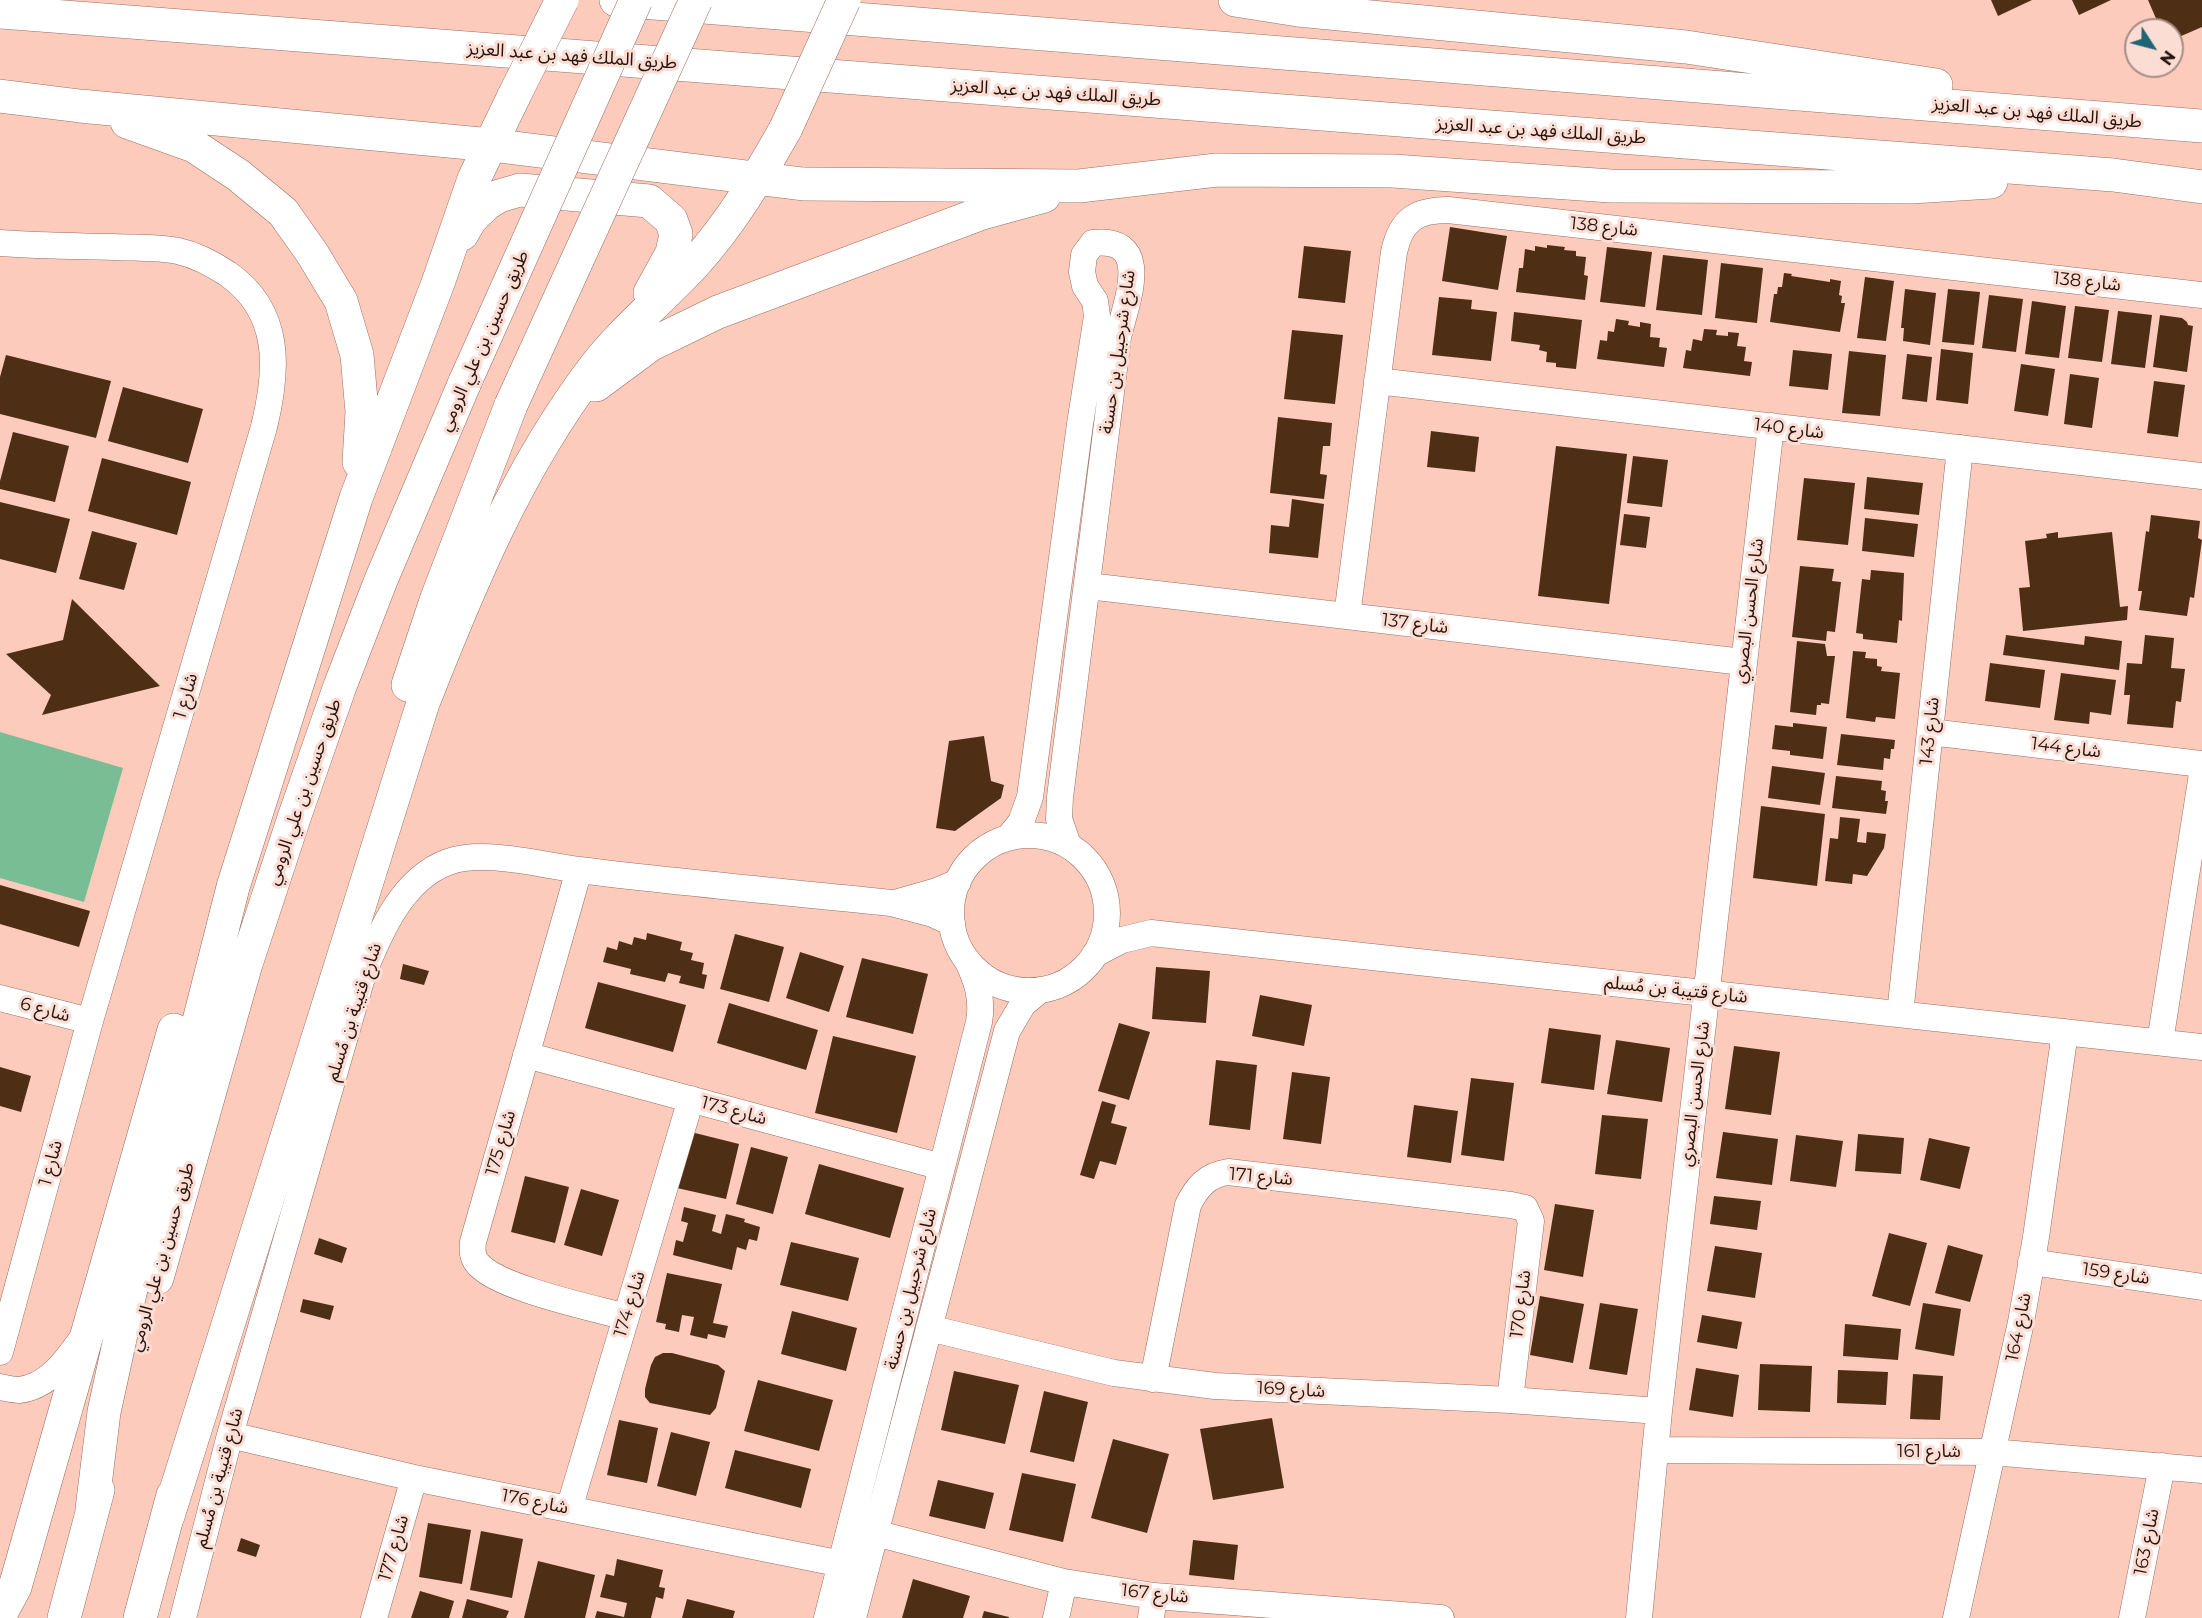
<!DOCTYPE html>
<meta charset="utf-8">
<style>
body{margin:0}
#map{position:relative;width:2202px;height:1618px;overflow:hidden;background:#fdcbbc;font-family:Montserrat,sans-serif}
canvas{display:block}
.north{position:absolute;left:2124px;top:18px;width:60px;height:60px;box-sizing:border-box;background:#fcddd4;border:2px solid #a68d85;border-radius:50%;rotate:126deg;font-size:16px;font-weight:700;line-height:24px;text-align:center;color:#26140f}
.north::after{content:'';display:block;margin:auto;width:21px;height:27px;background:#1e6575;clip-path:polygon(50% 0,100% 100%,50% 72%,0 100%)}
</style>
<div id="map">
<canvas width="2202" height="1618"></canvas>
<div class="north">N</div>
</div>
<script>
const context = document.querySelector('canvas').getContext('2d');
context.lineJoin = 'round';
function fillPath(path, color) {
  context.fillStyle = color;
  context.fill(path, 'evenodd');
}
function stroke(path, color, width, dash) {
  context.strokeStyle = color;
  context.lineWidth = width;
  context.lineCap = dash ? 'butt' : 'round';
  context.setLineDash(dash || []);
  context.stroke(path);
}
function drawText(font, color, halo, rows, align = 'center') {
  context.font = font + ' Montserrat,"Noto Sans Arabic",sans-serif';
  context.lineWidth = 6;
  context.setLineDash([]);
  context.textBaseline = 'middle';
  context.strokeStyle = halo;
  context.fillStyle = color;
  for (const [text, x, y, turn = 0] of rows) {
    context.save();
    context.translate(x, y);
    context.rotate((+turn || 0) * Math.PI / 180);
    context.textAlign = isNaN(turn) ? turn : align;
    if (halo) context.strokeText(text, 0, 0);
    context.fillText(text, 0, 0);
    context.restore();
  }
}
const green = new Path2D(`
 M0,732L123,768L84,902L0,878Z`);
const building = new Path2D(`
 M1991,0H2032L1998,16Z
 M2072,0H2111L2079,15Z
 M2148,0H2202V27L2172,40V30H2161Z
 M1450,227L1507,236L1498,290L1442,281Z
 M1547,245L1565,247L1564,250L1576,251V256L1586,257L1584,275L1588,276L1585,300L1516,292L1519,268H1523L1525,249L1535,251V246L1547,248Z
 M1304,246L1351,251L1345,303L1298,298Z
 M1607,247L1652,252L1645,307L1600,302Z
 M1663,255L1708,260L1702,315L1656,310Z
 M1721,263L1763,268L1757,323L1715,318Z
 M1784,273L1792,274L1791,276L1830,282V279L1841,281L1839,295L1842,296L1841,303H1845L1840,332L1770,322L1774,294H1777L1778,287H1782Z
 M1865,277L1894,281L1886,341L1857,338Z
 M1905,289L1936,293L1930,345L1903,341L1904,328H1901Z
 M1948,289L1980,292L1974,345L1942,342Z
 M1989,295L2023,299L2016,352L1982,348Z
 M1439,297L1472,300L1471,309L1497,312L1491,361L1432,355Z
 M2032,301L2066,306L2059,358L2025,354Z
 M2075,306L2109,310L2102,362L2068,358Z
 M2118,311L2152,315L2145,368L2111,364Z
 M1514,312L1582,320L1576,369L1556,367V363L1546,362L1547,352L1539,350L1540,345L1511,341Z
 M2160,315L2182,318L2187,322L2188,325L2193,326L2187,372L2153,367Z
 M1616,319L1629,321L1628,325L1640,327V322L1651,324L1650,337L1660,338L1659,347L1667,348L1664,367L1597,359L1600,340L1607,341L1608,331L1614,332Z
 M1704,329L1717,330L1716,335L1728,336V332L1739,333L1737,346L1746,347L1744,361L1752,362L1750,376L1683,368L1686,350L1691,351L1693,339L1702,341Z
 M1292,330L1343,335L1335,404L1284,399Z
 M1941,349L1973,353L1968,404L1936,400Z
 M1793,350L1832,354L1828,390L1789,386Z
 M1849,351L1886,355L1880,416L1842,413Z
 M1907,354L1932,357L1927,402L1902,399Z
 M6,355L111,381L96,438L0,414V377Z
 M2021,364L2055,369L2048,416L2014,411Z
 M2070,374L2099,378L2092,428L2064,424Z
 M2154,381L2185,385L2178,437L2147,433Z
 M123,387L203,409L188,463L108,441Z
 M1278,417L1332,423L1330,446H1323L1320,474L1327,475L1324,499L1270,493Z
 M1431,431L1479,437L1475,472L1427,467Z
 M13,432L69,446L55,502L0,489V481Z
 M1556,446L1627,454L1609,604L1538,596Z
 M1633,456L1668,460L1662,507L1627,503Z
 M102,458L191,482L177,535L88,511Z
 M1867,477L1923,483L1919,515L1864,509Z
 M1804,478L1855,483L1848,545L1797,540Z
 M1292,499L1324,504L1318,558L1269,553L1271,525L1289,527Z
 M0,502L70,519L56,573L0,559Z
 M1624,514L1650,517L1646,548L1620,545Z
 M2151,515L2200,521L2198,538L2202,540L2194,598L2190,597L2187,616L2139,610L2142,591H2138L2146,531L2149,532Z
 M1865,518L1918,524L1914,557L1862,551Z
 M92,531L137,543L124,590L79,579Z
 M2058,532V538L2112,532L2120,607L2128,606L2127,620L2023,631L2019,588L2030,587L2025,541L2047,538L2046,534Z
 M1800,566L1834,569L1832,581L1841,582L1835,632L1827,631L1826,641L1792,637Z
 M1871,570L1904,573L1902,621L1899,620L1897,643L1863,639V634L1856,633L1862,579L1870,580Z
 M72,599L160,686L42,715L51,695L6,654L63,640Z
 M2006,635L2084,645L2085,636L2122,641L2119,670L2003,655Z
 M2145,635L2174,638L2171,668L2185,669L2181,702L2176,701L2173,728L2127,724L2130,695H2124L2127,663L2142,664Z
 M1797,641L1825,644L1827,656H1835L1829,704L1821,703V705H1817L1816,715L1790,712Z
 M1853,651L1866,652L1865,658L1877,659V666L1882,667L1881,671L1900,673L1895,719L1876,717L1875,722L1846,718Z
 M1990,663L2045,670L2040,708L1985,701Z
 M2061,673L2116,680L2111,715L2090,712L2089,724L2054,720Z
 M1793,723L1827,727L1823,759L1790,755V751L1772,749L1775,725L1793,727Z
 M1841,734L1895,740L1894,749H1891L1890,759L1884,758L1883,770L1837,765Z
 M984,736L991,781L1004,785L1001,798L955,831L936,828L949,741Z
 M1772,766L1825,773L1820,805L1768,798Z
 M1836,776L1882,781L1881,790L1886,791L1885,801H1888L1886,814L1832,808Z
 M1761,806L1825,814L1817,886L1753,878Z
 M1840,817L1860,819L1857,842L1866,843L1867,832L1886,834L1884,848L1867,876L1853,874L1852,884L1825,881L1830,838L1838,839Z
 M0,885L90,911L79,947L0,924Z
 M647,933L682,942L680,950L693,953L691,960L704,963L702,974L707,975L704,989L679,983L681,976L668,973L665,982L630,974L631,969L603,962L607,947L617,950L619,941L632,945L634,937L646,940Z
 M735,934L784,947L769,1002L720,989Z
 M800,952L844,966L829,1012L786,998Z
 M862,958L928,974L913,1034L846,1017Z
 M403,964L429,971L424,985L400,979Z
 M1156,967L1210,971L1206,1023L1152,1019Z
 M598,982L686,1005L673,1052L585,1028Z
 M1260,995L1312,1005L1304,1046L1252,1036Z
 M729,1003L818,1030L806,1070L717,1043Z
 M1119,1023L1150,1032L1129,1100L1098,1091Z
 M1549,1028L1601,1035L1594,1090L1541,1083Z
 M833,1036L916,1056L897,1133L815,1113Z
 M1616,1040L1670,1048L1662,1102L1607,1094Z
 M1734,1046L1780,1052L1771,1115L1725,1109Z
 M1216,1060L1257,1065L1250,1130L1209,1125Z
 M0,1067L31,1076L21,1112L0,1106Z
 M1292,1072L1330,1077L1321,1144L1283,1139Z
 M1471,1078L1514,1083L1504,1161L1461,1155Z
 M1102,1101L1116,1105L1111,1123L1127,1127L1116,1165L1100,1161L1094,1179L1080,1175Z
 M1414,1105L1458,1111L1451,1163L1407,1157Z
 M1602,1115L1648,1119L1641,1179L1595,1174Z
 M691,1132L739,1144L726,1199L677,1188Z
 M1723,1132L1778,1139L1772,1185L1716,1178Z
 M1858,1134L1904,1138L1901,1174L1855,1171Z
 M1796,1135L1843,1141L1836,1187L1790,1181Z
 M1929,1138L1970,1147L1960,1189L1920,1180Z
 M751,1147L788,1157L773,1214L736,1204Z
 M819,1164L904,1188L890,1238L805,1214Z
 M525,1176L569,1187L555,1243L511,1232Z
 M581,1189L619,1200L602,1256L564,1245Z
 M1714,1196L1761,1201L1757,1230L1710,1224Z
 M1555,1204L1594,1210L1583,1277L1544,1270Z
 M684,1207L716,1215L712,1231L721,1234L726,1214L745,1219L744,1222L760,1227L757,1241L749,1239L746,1250L737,1247L732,1270L673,1255L676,1240L683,1242L688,1223L681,1221Z
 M1889,1233L1927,1243L1910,1306L1872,1296Z
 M319,1238L347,1248L342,1263L314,1254Z
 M791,1242L859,1258L848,1301L780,1285Z
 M1948,1245L1983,1255L1970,1302L1935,1293Z
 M1715,1246L1762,1253L1755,1298L1707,1291Z
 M667,1273L722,1284L713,1323L728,1326L725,1338L708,1334L707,1339L690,1335L694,1317L682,1315L679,1332L665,1329L666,1324L656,1322Z
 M1540,1296L1584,1304L1573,1363L1530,1355Z
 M303,1299L334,1306L330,1320L300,1312Z
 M1600,1303L1638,1309L1627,1375L1589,1369Z
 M1923,1303L1961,1309L1954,1356L1915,1349Z
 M792,1311L857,1328L846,1371L781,1354Z
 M1702,1315L1742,1322L1737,1349L1697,1342Z
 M1845,1324L1901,1329L1898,1360L1843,1356Z
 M663,1353H672L718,1365L725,1371L716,1408L710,1415L650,1403L645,1397V1389L651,1365L655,1357Z
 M1760,1364L1812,1366L1810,1412L1758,1410Z
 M1696,1368L1739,1375L1733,1417L1689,1410Z
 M1838,1370L1888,1372L1886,1405L1837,1403Z
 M954,1371L1019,1385L1005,1444L941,1430Z
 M1913,1374L1943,1376L1940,1420L1910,1419Z
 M758,1380L833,1400L819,1451L744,1431Z
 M1044,1391L1088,1402L1074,1462L1030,1452Z
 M1272,1418L1284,1488L1213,1500L1200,1429Z
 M619,1420L658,1428L647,1483L607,1475Z
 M671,1432L710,1442L696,1496L657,1486Z
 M1113,1439L1169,1454L1147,1533L1091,1518Z
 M735,1450L811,1469L801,1508L725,1488Z
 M1022,1473L1076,1484L1063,1542L1009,1530Z
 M938,1480L994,1493L985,1529L929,1516Z
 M428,1523L471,1530L462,1584L419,1577Z
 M481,1531L523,1539L512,1598L470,1590Z
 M241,1538L260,1545L256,1557L237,1551Z
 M1193,1540L1238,1545L1234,1580L1189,1575Z
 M617,1559L663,1570L659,1587L665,1588L663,1599L656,1597L651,1618H595L597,1611L624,1617L627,1603L600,1597L606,1574L614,1576Z
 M538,1561L595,1575L585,1618H524Z
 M913,1579L970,1596L963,1618H902Z
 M420,1591L454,1601L449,1618H411Z
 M467,1599L509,1611L506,1618H462Z
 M687,1599L735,1611L733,1618H682Z
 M984,1611L1009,1617V1618H982Z`);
const minor = new Path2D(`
 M0,243C38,246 76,246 114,247C136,248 157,247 178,251C196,255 213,264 228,274C282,312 278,370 264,427L90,1021L0,1352
 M1377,381L2202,476
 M1088,586L1743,662
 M1347,616L1394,252C1401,220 1416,210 1448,210L2202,295
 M1930,732L2202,764
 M951 913a78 78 0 1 1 156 0a78 78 0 1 1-156 0Z
 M1009,837L1021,822L1030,797L1080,424L1097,316L1095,301L1085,286L1082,272L1084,255L1093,243C1154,236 1126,303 1118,337L1060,797L1059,819L1068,845
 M579,870L473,1242C472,1250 472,1258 478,1264C498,1288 593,1308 626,1317
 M895,903L937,891L958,882
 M1095,954L1122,940L1151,933L2202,1047
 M0,998L90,1021
 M1900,1014L1960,448
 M2160,1042L2202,774
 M526,1055L942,1167
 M2031,1262L2202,1287
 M929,1328L1114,1373L1215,1386L1510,1400L1659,1411
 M1153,1379L1188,1205C1197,1187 1207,1175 1228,1172L1511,1205L1525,1208L1531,1221L1510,1400
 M0,1387C6,1388 13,1390 19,1390C48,1387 66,1361 81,1340
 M230,1435L414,1478L842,1564
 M1655,1450L1992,1452L2202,1470
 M569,1509L691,1099
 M875,1533L1064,1582L1154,1596L1441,1618
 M183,1618L230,1435L363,974C380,932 402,879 448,862C483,849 542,865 579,870C683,883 787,892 891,903L933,914L952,923
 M374,1618L414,1478
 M827,1618L979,1022C983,999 977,980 967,960
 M853,1618L1007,1031L1023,1004L1040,990
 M1056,1618L1064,1582
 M1151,1618L1154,1596
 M1639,1618L1659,1411L1771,426
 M1956,1618L2021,1322L2036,1237L2065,1032
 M2132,1618L2162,1466`);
const highway = new Path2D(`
 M616,0L2202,126
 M1235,0L1298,10L1686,47L1936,85
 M0,12L2113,175L2202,187
 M0,96L80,106L491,145L803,184L1079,186L1217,170L1393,171L1611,186L1911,187L1991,182
 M127,122L194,146L238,175L283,212L312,253L341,301L357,355L362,412L359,462
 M462,234L470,220L486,204L499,196L520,190L649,201L671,220L676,234L672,253L650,293
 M596,385L650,345L718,312L982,213L1044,196
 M408,685L437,598L511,405
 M157,1278L245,967L294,818L340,686L381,580L465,382
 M92,1509L104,1412L130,1293L233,887L356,498L438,283L474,179L514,96
 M168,1516L423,703C469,586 517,469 594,368C624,329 662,299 695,263C732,222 759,176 786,128
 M0,1615L15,1587L174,1030
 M64,1618L98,1490
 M140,1618L173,1495`);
const highwayBridge = new Path2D(`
 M514,96L562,0
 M786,128L844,0
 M465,382L636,0
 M511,405L696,0`);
const streetNames = [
 ["طريق الملك فهد بن عبد العزيز",572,56,4],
 ["طريق الملك فهد بن عبد العزيز",1056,93,4],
 ["طريق الملك فهد بن عبد العزيز",2037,113,5],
 ["طريق الملك فهد بن عبد العزيز",1541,131,4],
 ["شارع 138",1604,227,6],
 ["شارع 138",2087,282,6],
 ["طريق حسين بن علي الرومي",484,341,-66],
 ["شارع شرحبيل بن حسنة",1118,352,-82],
 ["شارع 140",1789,429,7],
 ["شارع الحسن البصري",1749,611,-83],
 ["شارع 137",1415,624,7],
 ["شارع 1",186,696,-74],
 ["شارع 143",1930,731,-84],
 ["شارع 144",2066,748,7],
 ["طريق حسين بن علي الرومي",304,792,-71],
 ["شارع قتيبة بن مُسلم",1676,990,6],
 ["شارع 6",45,1010,15],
 ["شارع قتيبة بن مُسلم",354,1012,-72],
 ["شارع الحسن البصري",1695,1094,-83],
 ["شارع 173",734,1111,15],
 ["شارع 175",501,1143,-74],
 ["شارع 1",51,1163,-75],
 ["شارع 171",1261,1177,5],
 ["طريق حسين بن علي الرومي",162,1257,-74],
 ["شارع 159",2116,1274,8],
 ["شارع شرحبيل بن حسنة",911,1289,-76],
 ["شارع 174",630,1304,-73],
 ["شارع 170",1521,1304,-83],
 ["شارع 164",2019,1327,-79],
 ["شارع 169",1291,1390,3],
 ["شارع 161",1929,1452],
 ["شارع قتيبة بن مُسلم",219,1478,-75],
 ["شارع 176",535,1502,11],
 ["شارع 163",2147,1542,-79],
 ["شارع 177",394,1548,-74],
 ["شارع 167",1155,1594,6]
];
fillPath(green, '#78bd93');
fillPath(building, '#4e2e15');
stroke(minor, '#9a6d61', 27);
stroke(highway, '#9a6d61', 34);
stroke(minor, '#fff', 26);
stroke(highway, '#fff', 33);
stroke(highwayBridge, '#9a6d61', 34, []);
stroke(highwayBridge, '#fff', 33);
drawText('18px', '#26140f', '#fcddd4', streetNames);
</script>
